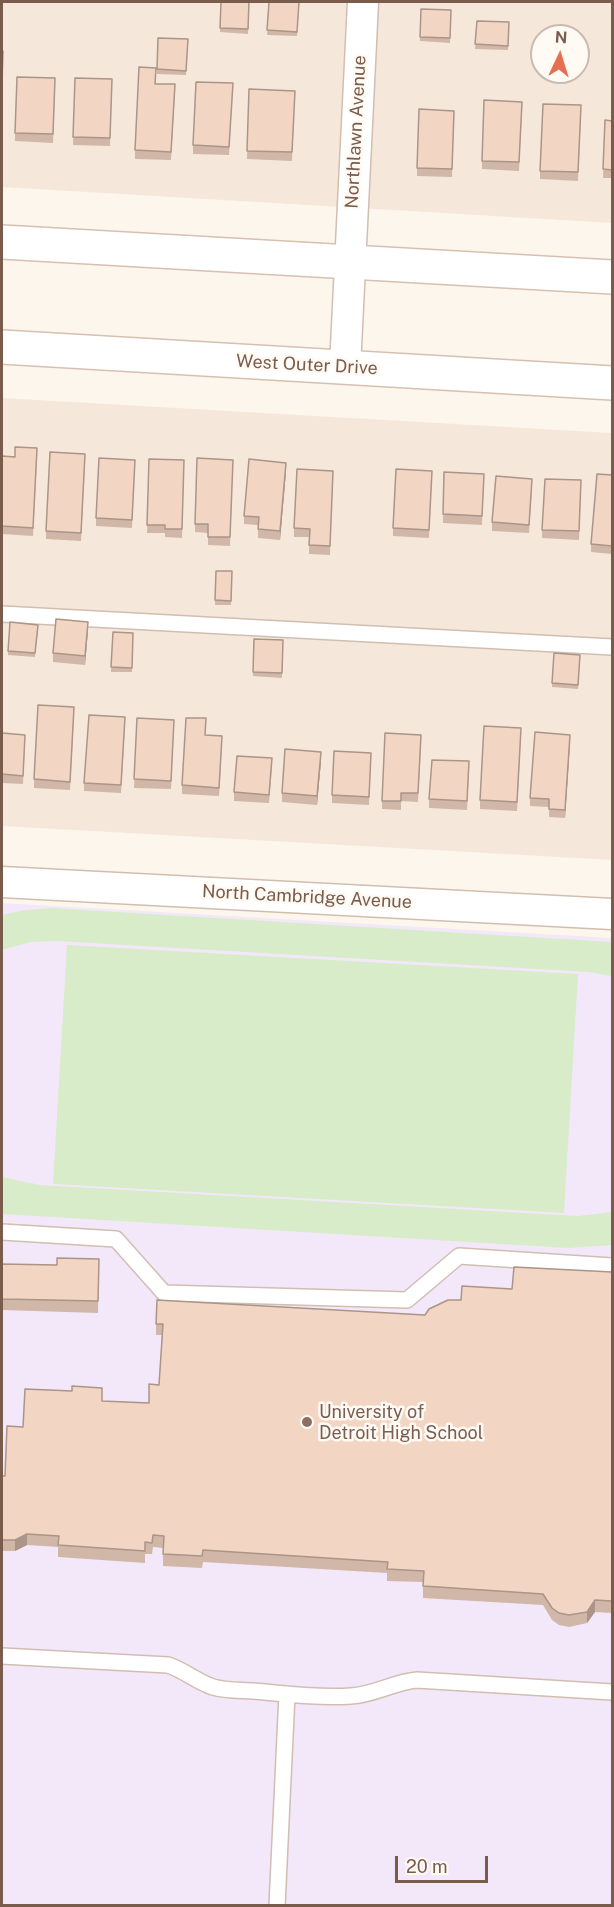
<!DOCTYPE html>
<style>
body{margin:0}
#map{position:relative;width:614px;height:1907px;overflow:hidden;background:#fdf6ec;font-family:"Public Sans",sans-serif}
canvas{display:block}
.frame{position:absolute;inset:0;border:3px solid #7a5c4d;pointer-events:none}
.north{position:absolute;left:530px;top:24px;width:60px;height:60px;box-sizing:border-box;background:#fffaf3;border:2px solid #cabbb1;border-radius:50%;rotate:4deg;font-size:16px;font-weight:700;line-height:24px;text-align:center;color:#7a5c4d}
.north::after{content:'';display:block;margin:auto;width:21px;height:27px;background:#e76f51;clip-path:polygon(50% 0,100% 100%,50% 72%,0 100%)}
.scale{position:absolute;left:395px;top:1856px;width:93px;height:27px;box-sizing:border-box;border:3px solid #7a5c4d;border-top:0;padding-left:8px;font-size:18px;line-height:21px;white-space:nowrap;color:#7a5c4d;-webkit-text-stroke:4px #fffaf3;paint-order:stroke}
</style>
<div id="map">
<canvas width="614" height="1907"></canvas>
<div class="frame"></div>
<div class="north">N</div>
<div class="scale">20 m</div>
</div>
<script>
const context = document.querySelector('canvas').getContext('2d');
context.lineJoin = 'round';
function fillPath(path, color) {
  context.fillStyle = color;
  context.fill(path, 'evenodd');
}
function stroke(path, color, width, dash) {
  context.strokeStyle = color;
  context.lineWidth = width;
  context.lineCap = dash ? 'butt' : 'round';
  context.setLineDash(dash || []);
  context.stroke(path);
}
function drawText(font, color, halo, rows, align = 'center') {
  context.font = font + ' "Public Sans",sans-serif';
  context.lineWidth = 5;
  context.setLineDash([]);
  context.textBaseline = 'middle';
  context.strokeStyle = halo;
  context.fillStyle = color;
  for (const [text, x, y, turn = 0] of rows) {
    context.save();
    context.translate(x, y);
    context.rotate((+turn || 0) * Math.PI / 180);
    context.textAlign = isNaN(turn) ? turn : align;
    if (halo) context.strokeText(text, 0, 0);
    context.fillText(text, 0, 0);
    context.restore();
  }
}
const residential = new Path2D(`
 M2,2H612V223L2,187ZM542,36H578V72H542Z
 M2,398L612,433V860L2,826Z`);
const education = new Path2D(`
 M2,903L612,938V1905H2Z`);
const green = new Path2D(`
 M51,908L612,942V976L588,972L57,941L30,942L2,950V915L25,910Z
 M67,945L578,974L564,1213L53,1184Z
 M2,1177L40,1185L578,1216L612,1212V1245L568,1248L2,1214Z`);
const lane = new Path2D(`
 M2,614L612,647
 M2,1232L116,1239L164,1293L407,1300L459,1256L612,1266
 M2,1656L168,1665C184,1670 197,1682 213,1687C226,1691 241,1690 254,1691C286,1694 319,1698 351,1696C374,1695 394,1682 417,1680L612,1692
 M277,1906L287,1694`);
const street = new Path2D(`
 M345,367L363,2
 M2,882L612,914`);
const secondary = new Path2D(`
 M2,242L612,277
 M2,347L612,383`);
const wall = new Path2D(`
 M221,2H249L248,34L220,32Z
 M269,2H299L297,36L267,35Z
 M451,10L450,43L420,41V37Z
 M477,21L509,22L508,50L475,49Z
 M188,39L186,75L157,74V69Z
 M75,78L112,79L110,146L73,145Z
 M233,83L229,155L193,154V145Z
 M155,84L175,93L171,160L135,159V150Z
 M55,87L53,143L15,141V133Z
 M249,89L295,91L292,161L247,159Z
 M522,110L519,171L482,169V161Z
 M454,111L452,177L417,176V168Z
 M581,114L578,181L540,179V171Z
 M605,120L612,121V178H603Z
 M2,456L37,457L33,536L2,534Z
 M149,459L184,460L182,538L165,537V533H147Z
 M135,460L132,528L96,526V518Z
 M233,460L230,546L208,545V533L195,532V524Z
 M85,462L81,541L46,539V531Z
 M286,471L280,540L258,538V525L244,524V516Z
 M333,471L330,555L309,554V537H294V528Z
 M432,471L429,538L393,536V528Z
 M444,472L484,474L482,525L443,523Z
 M612,475V554L591,552V544Z
 M532,488L529,533L492,531V522Z
 M581,488L579,540L542,538V530Z
 M216,571H232L231,605H215Z
 M38,629L35,657L8,655V651Z
 M88,630L85,665L53,662V653Z
 M113,632L133,633L132,672H111Z
 M254,639L283,640L282,678L253,676Z
 M580,655L578,689L552,687V683Z
 M74,716L70,790L34,788V779Z
 M137,718L174,720L171,789L134,788Z
 M125,726L121,793L84,791V783Z
 M2,733L25,743L23,784L2,783Z
 M205,735L222,744L219,796L182,794V785Z
 M521,736L517,811L480,809V800Z
 M421,743L418,802L401,801V810L382,809V801Z
 M570,743L565,818L549,817V807L530,806V798Z
 M371,753L369,805L332,803V795Z
 M321,761L317,805L282,802V793Z
 M272,767L269,803L234,801V792Z
 M469,770L467,810L429,808V799Z
 M99,1259L98,1313L2,1310V1264L57,1265Z
 M612,1272V1613L595,1612L587,1623L569,1627L559,1625L552,1620L543,1605L423,1598V1582L387,1581V1573L203,1562L202,1568L163,1566V1548L153,1547L152,1554H145V1563L58,1557V1547L27,1545L15,1551H2V1476H5L23,1427L102,1401L149,1403L159,1385L162,1335H156V1324L425,1315L461,1300L512,1289Z`);
const shadedWall = new Path2D(`
 M286,463V471L280,540V531Z
 M88,622V630L85,665V656Z
 M570,735V743L565,818V810Z
 M321,752V761L317,805V796Z
 M27,1534V1545L15,1551V1540Z
 M595,1600V1612L587,1623V1612Z`);
const building = new Path2D(`
 M221,2H249L248,29L220,28Z
 M269,2H299L297,32L267,30Z
 M421,9L451,10L450,38L420,37Z
 M477,21L509,22L508,46L475,44Z
 M158,38L188,39L186,71L157,69Z
 M2,51H3L2,85Z
 M139,67L156,68L155,84H175L171,152L135,150Z
 M17,77L55,78L53,134L15,133Z
 M75,78L112,79L110,138L73,137Z
 M196,82L233,83L229,147L193,145Z
 M249,89L295,91L292,152L247,151Z
 M484,100L522,102L519,162L482,161Z
 M543,104L581,105L578,172L540,171Z
 M419,109L454,111L452,169L417,168Z
 M605,120L612,121V170L603,169Z
 M15,447L37,448L33,528L2,526V456L15,457Z
 M50,452L85,454L81,533L46,531Z
 M99,458L135,460L132,520L96,518Z
 M197,458L233,460L230,537H208V524H195Z
 M149,459L184,460L182,529H165V525H147Z
 M249,459L286,463L280,531L258,529L259,517L244,516Z
 M297,469L333,471L330,546L309,545L310,529L294,528Z
 M396,469L432,471L429,530L393,528Z
 M444,472L484,474L482,516L443,514Z
 M597,474L612,475V546L591,544Z
 M496,476L532,479L529,525L492,522Z
 M545,479L581,480L579,531L542,530Z
 M216,571H232L231,601L215,600Z
 M56,619L88,622L85,656L53,653Z
 M10,622L38,625L35,653L8,651Z
 M113,632L133,633L132,668L111,667Z
 M254,639L283,640L282,673L253,672Z
 M554,653L580,655L578,685L552,683Z
 M38,705L74,707L70,782L34,779Z
 M89,715L125,717L121,785L84,783Z
 M137,718L174,720L171,781L134,779Z
 M186,718H206L205,735L222,736L219,788L182,785Z
 M484,726L521,728L517,802L480,800Z
 M535,732L570,735L565,810L549,809V799L530,798Z
 M2,733L25,735L23,776L2,774Z
 M385,733L421,735L418,793H401V801H382Z
 M285,749L321,752L317,796L282,793Z
 M334,751L371,753L369,797L332,795Z
 M237,756L272,758L269,795L234,792Z
 M432,760L469,761L467,801L429,799Z
 M57,1258L99,1259L98,1301L2,1299V1264L57,1265Z
 M514,1267L612,1272V1601L595,1600L587,1612L569,1615L559,1613L552,1608L543,1594L423,1586L424,1571L387,1569L388,1562L203,1550L202,1556L163,1554L164,1536L153,1535L152,1543L145,1542V1551L58,1545L59,1536L27,1534L15,1540H2V1476H5L7,1426L23,1427L25,1389L72,1391V1386L102,1388V1401L149,1403V1384L159,1385L163,1324H156L157,1300L425,1315L429,1309L448,1300H461L462,1286L512,1289Z`);
const markers = [
 [307,1422,6,"#8d6e63"]
];
const streetNames = [
 ["Northlawn Avenue",356,132,-87],
 ["West Outer Drive",307,365,3],
 ["North Cambridge Avenue",307,897,3]
];
const educationNames = [
 ["University of",319,1412],
 ["Detroit High School",319,1433]
];
fillPath(residential, '#f5e8da');
fillPath(education, '#f3e8fa');
fillPath(green, '#d8ecc9');
stroke(lane, '#d1beb0', 18);
stroke(street, '#d1beb0', 33);
stroke(secondary, '#d6c0b0', 36);
stroke(lane, '#fff', 15);
stroke(street, '#fff', 30);
stroke(secondary, '#fff', 33);
fillPath(wall, '#d1b7a8');
fillPath(shadedWall, '#aa9588');
fillPath(building, '#f3d5c3');
stroke(building, '#aa9588', 1.5);
for (const [x, y, r, color] of markers) {
  const dot = new Path2D();
  dot.arc(x, y, r, 0, 2 * Math.PI);
  context.fillStyle = color;
  context.fill(dot);
  stroke(dot, '#fffaf3', 2);
}
drawText('18px', '#7a5c4d', '#fffaf3', streetNames);
drawText('18px', '#785e54', '#fffaf3', educationNames, 'left');
</script>
